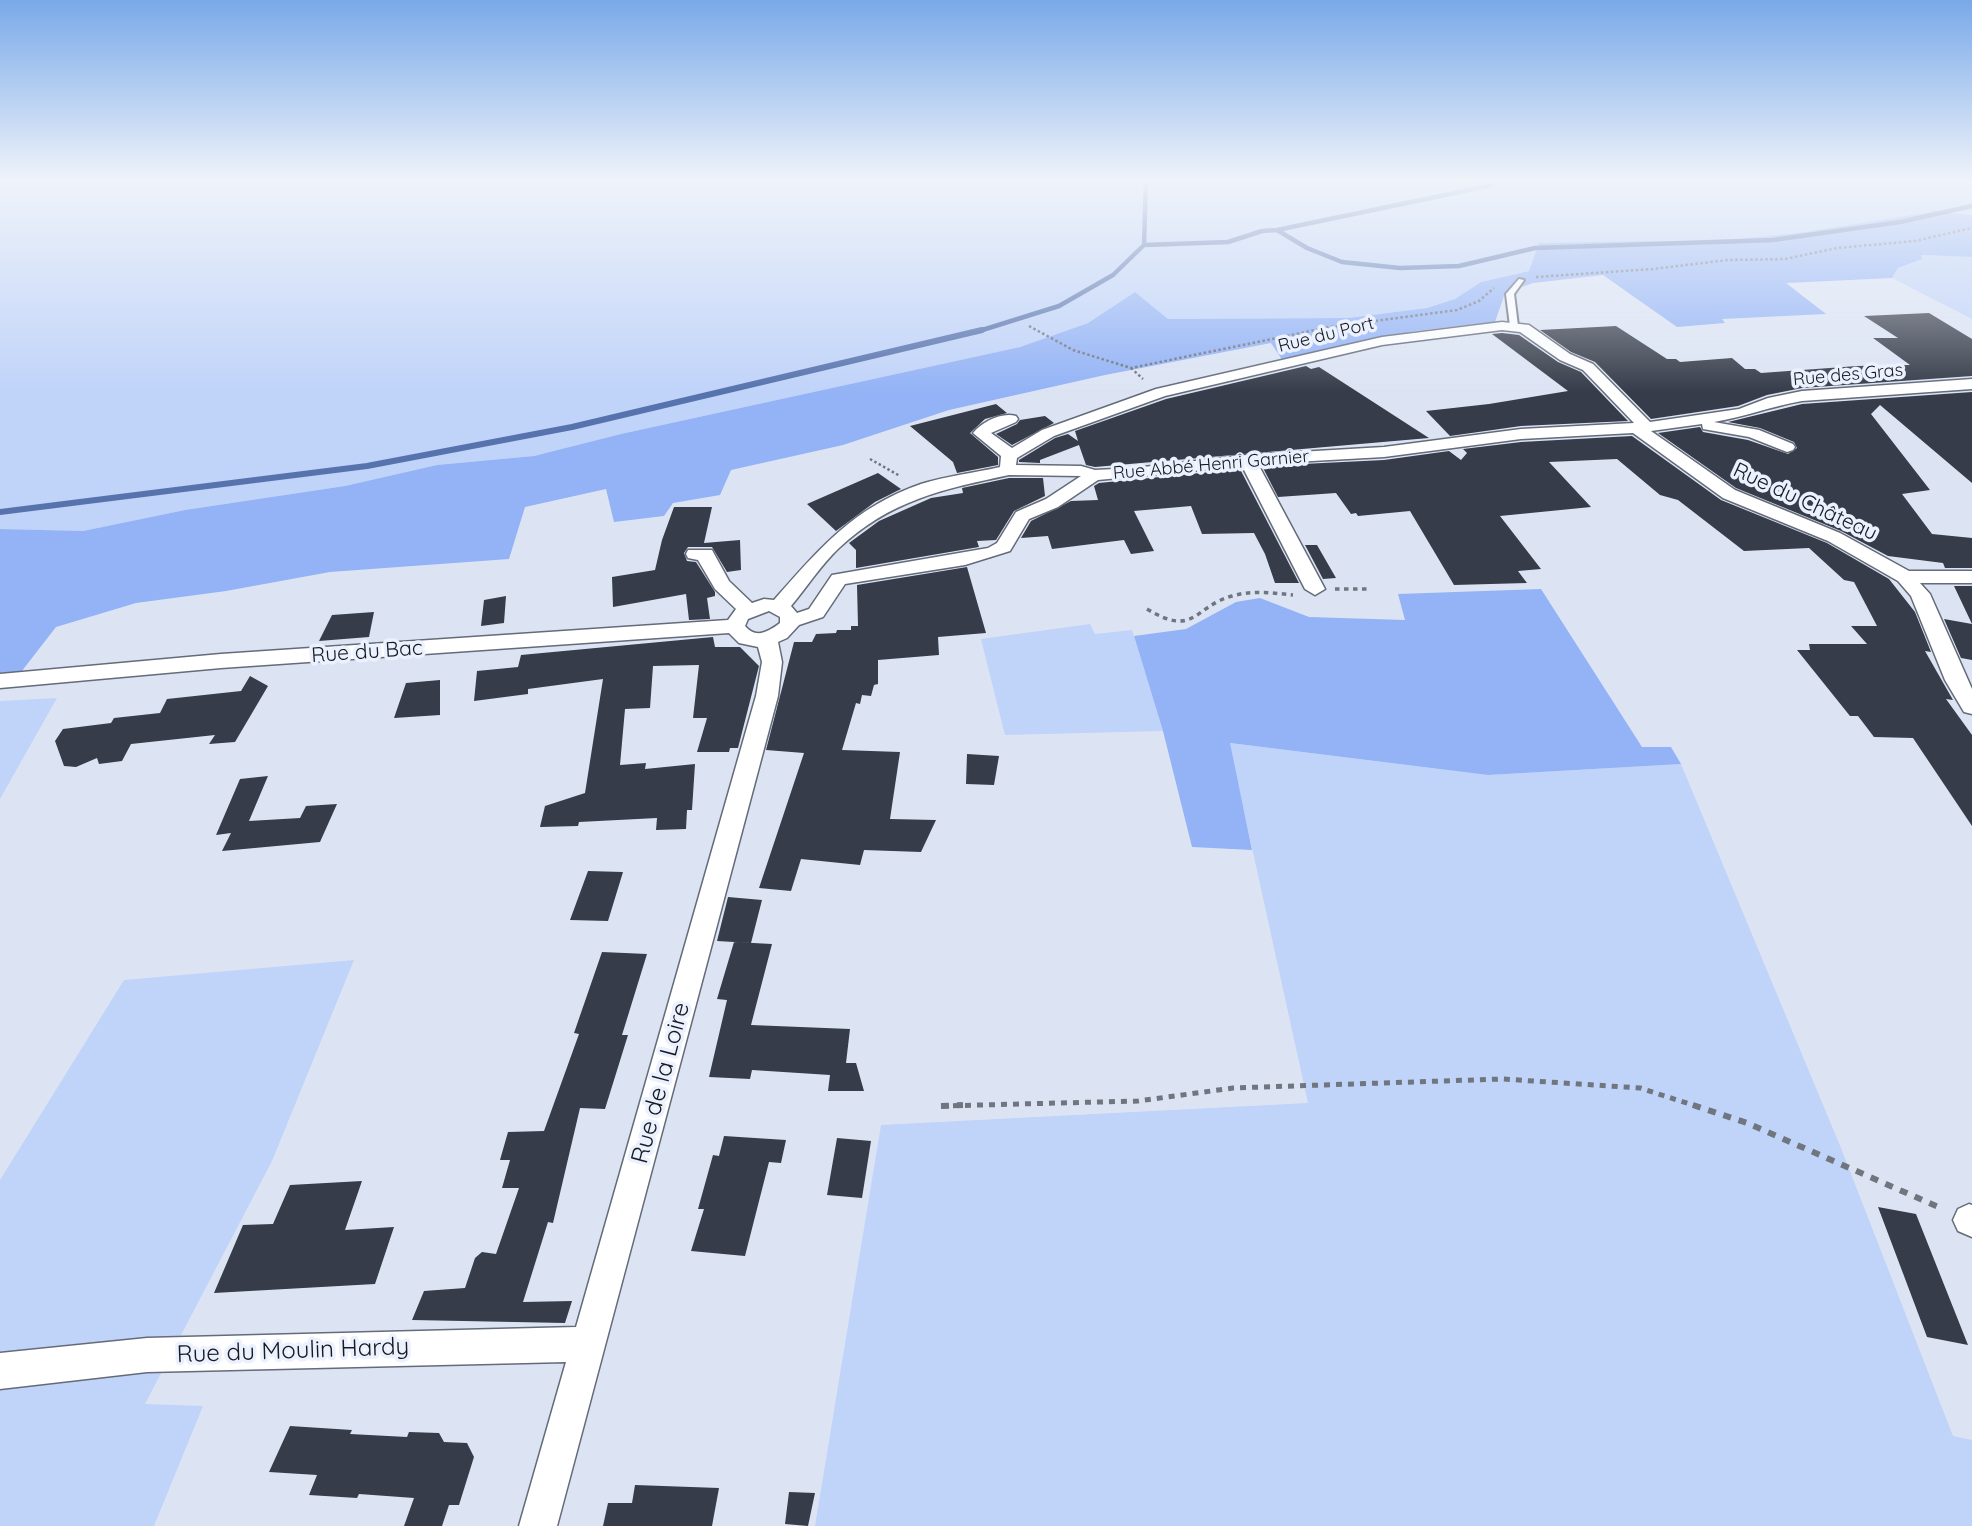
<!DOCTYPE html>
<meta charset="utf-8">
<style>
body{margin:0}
canvas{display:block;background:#dce4f4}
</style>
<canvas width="1972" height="1526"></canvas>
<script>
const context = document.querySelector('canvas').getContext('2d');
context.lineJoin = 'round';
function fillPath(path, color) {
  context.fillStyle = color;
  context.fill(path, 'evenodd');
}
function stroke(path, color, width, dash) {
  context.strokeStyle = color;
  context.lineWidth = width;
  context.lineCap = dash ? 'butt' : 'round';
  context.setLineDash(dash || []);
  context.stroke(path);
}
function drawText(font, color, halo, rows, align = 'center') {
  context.font = font + ' Quicksand,sans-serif';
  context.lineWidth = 7;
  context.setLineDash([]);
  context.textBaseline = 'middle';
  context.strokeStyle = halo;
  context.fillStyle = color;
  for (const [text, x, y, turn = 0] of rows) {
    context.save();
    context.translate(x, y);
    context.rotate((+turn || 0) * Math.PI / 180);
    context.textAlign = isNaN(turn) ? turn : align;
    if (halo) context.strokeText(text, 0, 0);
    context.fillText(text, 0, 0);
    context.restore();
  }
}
const green = new Path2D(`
 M20,179H1972V215L1935,211L1798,233L1728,240L1656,241L1481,282L1455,299L1427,308L1348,318L1168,319L1135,292L1088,323L1020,347L621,434L534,456L437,465L345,486L185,510L83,531L0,529V181Z
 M1920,255L1972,257V319L1892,278L1898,268L1922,259Z
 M1090,624L1095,634L1132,630L1163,731L1005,735L981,639Z
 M57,698L0,799V701Z
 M1229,743L1488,775L1681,764L1841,1148L1953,1436L1972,1440V1526H815L881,1125L1308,1103Z
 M354,960L272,1161L145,1404L203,1406L154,1526H0V1180L124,980Z`);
const forest = new Path2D(`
 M1936,211L1972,215V257L1921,255L1922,259L1898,268L1892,278L1786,283L1826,314L1722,319L1725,323L1677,327L1603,275L1533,283L1505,293L1495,322L1415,331L1283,361L1271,343L1105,375L949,410L843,445L731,470L720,495L673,503L664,516L614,522L606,489L525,507L509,559L330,572L226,591L136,603L56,627L18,676L0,677V529L83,531L185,510L345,486L437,465L534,456L621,434L1020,347L1088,323L1135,292L1168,319L1348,318L1427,308L1455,299L1481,282L1529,271L1539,243L1728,240L1798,233Z
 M1541,589L1642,747H1671L1681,764L1488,775L1230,743L1252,850L1192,847L1163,731L1134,636L1186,629L1236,602L1260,598L1309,617L1405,620L1398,594Z`);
const streamFar1 = new Path2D(`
 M1277,230L1488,186L1502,180
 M1144,245L1228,242L1262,231L1277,230L1307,248L1342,262L1400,268L1459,266L1535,248L1773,240L1900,222L1972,206
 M976,332L1059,306L1113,275L1144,245L1146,179`);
const stream = new Path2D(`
 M0,512L367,466L572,427L982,330`);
const building = new Path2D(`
 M1929,313L1972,339V376L1802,388L1767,395L1738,406L1651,419L1595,362L1571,352L1540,330L1616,326L1667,359H1676L1680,362L1732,358L1745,369H1755L1761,373L1857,366L1910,365L1873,338H1898L1864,316Z
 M1502,333L1519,335L1558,362L1581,372L1628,421L1521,426L1450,436L1426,411L1489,404L1568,391L1492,334Z
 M1306,366L1311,369L1319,367L1429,438L1095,467L1086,465L1079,445L1040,460V463L1019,462V460L1055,438L1068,434L1078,441L1075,431L1166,399Z
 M1972,392V483L1880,405L1871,414L1930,490L1902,494L1932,534L1972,538V568H1945L1943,563L1888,556L1841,531L1736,488L1658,433L1700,427L1703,432L1748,440L1788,454L1797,448L1794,442L1760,428L1728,422L1802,404Z
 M996,404L1007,413L985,419L970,433L998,457V465L957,473L953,462L910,426Z
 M1045,416L1054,423L1012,445L996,434L1017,424L1020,420Z
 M1632,436L1721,500L1827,543L1889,579L1915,612L1931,652L1925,651L1953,700L1946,699L1972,735V826L1913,738L1874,737L1858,716H1850L1797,650H1810L1809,644H1867L1851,626H1877L1854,582L1844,580L1809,548L1744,551L1678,500L1660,495L1617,459L1549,462L1591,507L1500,516L1541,569L1518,571L1527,583L1454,585L1410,511L1358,516L1356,513L1351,514L1336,493L1278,497L1262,466L1384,460L1449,451L1461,460L1467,453L1463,449L1521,442Z
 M1240,469L1299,583H1275L1265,554L1254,533L1202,534L1191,506L1134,511L1154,551L1131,554L1124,540L1052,549L1048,536L1021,538L1031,521L1071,501L1098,500L1094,486L1099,483Z
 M878,473L901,489L875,502L836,531L807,504Z
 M1009,478H1043L1045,496L1014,511L996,540L977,541L979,547L856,568V550L849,543L879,521L931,498L963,493L962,488Z
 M674,507H712L704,543L740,540L741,570L727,572L712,547H688L684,553L687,561L696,562L715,592V596L707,598L710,619L689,620L686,594L613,607L612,577L655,570L662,540Z
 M1305,545H1317L1336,578L1323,579Z
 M967,567L986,633L938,637L939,655L878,660V684L874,685L871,696L862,695L860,704L856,703L842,750L900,752L890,819L936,820L921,852L864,850L860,865L801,859L791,891L759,888L804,753L766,750L794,642H812L816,634L836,633L837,630H851V626H858L857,585Z
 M1954,586H1972V624Z
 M506,596L504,623L481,626L484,600Z
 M374,612L369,637L319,641L332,615Z
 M1944,619L1972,624V660L1961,658Z
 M713,637L715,647H740L759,666L738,748H730L729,752H697L707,718H693L699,665L653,666L650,708L625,709L620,765L646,763L645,769L695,764L692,810H687L686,829L656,830L657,818L579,822L578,826L540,827L545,806L585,793L603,679L528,689V694L474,701L477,671L518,667L521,655Z
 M250,676L268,686L235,742L209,744L215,735L131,744L122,761L99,764L97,758L76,767L64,766L55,741L63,729L111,723L114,718L160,713L167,699L241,691Z
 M440,680V715L394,718L406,683Z
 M967,754L999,756L994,785L966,784Z
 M268,776L249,821L300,818L306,806L337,804L320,842L222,851L231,833L216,835L240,779Z
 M588,871L623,872L608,921L570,920Z
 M728,897L762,900L751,943L717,941Z
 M734,942L772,944L751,1025L850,1029L846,1063H856L864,1091H828L830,1075L752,1070L750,1079L709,1077L727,1000L717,999Z
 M602,952L647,954L622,1035H628L605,1109L580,1108L553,1223L548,1222L523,1302L572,1301L565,1323L412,1320L424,1291L465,1288L475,1258L482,1252L496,1254L519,1188H502L510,1160H500L508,1132L544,1131L579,1034L574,1033Z
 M724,1136L786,1140L781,1163L769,1162L745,1256L691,1251L704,1209H698L713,1155L719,1156Z
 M837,1138L871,1141L862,1198L827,1195Z
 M362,1181L345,1230L394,1227L375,1284L214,1293L243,1225L273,1224L290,1185Z
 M1878,1207L1916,1214L1968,1345L1927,1337Z
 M290,1426L352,1430L350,1434L407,1437L409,1432L439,1433L444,1442L467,1443L474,1457L459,1505H449L442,1526H404L414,1498L359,1494L357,1498L309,1495L317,1475L269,1472Z
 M635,1485L719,1488L712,1526H603L608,1503H632Z
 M789,1492L815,1493L808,1526L785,1524Z`);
const pathFar3 = new Path2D(`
 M1536,277L1653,269L1728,260L1785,259L1837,248L1915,241L1972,228
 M1029,326L1073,350L1131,368L1330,327L1457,310L1479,301L1494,288
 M1131,368L1143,379
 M870,459L900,476`);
const pathFar2 = new Path2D(`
 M1335,589H1370
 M1147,609C1195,638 1193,607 1232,596C1252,590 1273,593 1293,595`);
const pathFar1 = new Path2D(`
 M941,1106L1138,1101L1233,1088L1503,1079L1640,1088L1699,1107`);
const path = new Path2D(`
 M1693,1105L1747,1123L1943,1209
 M941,1106L963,1105`);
const lane = new Path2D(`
 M1519,279L1524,280L1514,294L1518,326L1514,328L1510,326L1506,294Z`);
const street = new Path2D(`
 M1502,322L1529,325L1570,354L1593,364L1650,422L1739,409L1768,398L1802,391L1972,379V389L1802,401C1772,406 1745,417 1714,422L1759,430L1793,444L1795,447L1793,450L1787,452L1749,437L1703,429L1702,424L1651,431L1735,490L1840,533L1909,571H1972V583H1920L1930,594L1972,689V714L1964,712L1945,680L1911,596L1898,581L1828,541L1723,498L1633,433L1521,439L1384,457L1258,464L1325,589L1315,595L1305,589L1242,466L1098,480L1058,507L1029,519L1010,551L965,565L845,584L823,617L799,625L787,638L778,642L782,662L778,696L557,1526H519L566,1362L147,1372L0,1389V1353L147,1338L576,1327L756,696L762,662L758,647L739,643L729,633L221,668L0,688V674L221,654L728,620L736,609L715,589L698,560L688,558L686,554L688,550H712L729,581L752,603L764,599L774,600C819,549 854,507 921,484C946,476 974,473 1000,467L1001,456L973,433C982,422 1001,412 1016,416L1018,419L1016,422L991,433L1012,448L1042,430L1156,389L1382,337ZM1502,330L1520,332L1560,360L1583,370L1634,423L1521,429L1384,447L1247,455L1135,468L1095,470L1081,466L1016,465L1017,458L1054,436L1165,396L1382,345ZM1009,475L1081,476L1046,499L1016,512L997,543L988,548L832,575L809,609L797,613L791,606C807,587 821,565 839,548C890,500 944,489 1009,475ZM769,611L780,617V623C768,632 756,639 745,626L748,619Z
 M1969,1204L1972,1205V1237L1958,1231L1953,1220L1958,1209Z`);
const farStreetnames = [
 ["Rue du Port",1326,335,-14],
 ["Rue des Gras",1848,375,-5],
 ["Rue Abbé Henri Garnier",1211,465,-5]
];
const streetNames = [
 ["Rue du Château",1805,502,25],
 ["Rue du Bac",367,652,-4]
];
const nearStreetnames = [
 ["Rue de la Loire",661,1083,-75],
 ["Rue du Moulin Hardy",293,1351,-2]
];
fillPath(green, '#c0d3f9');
fillPath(forest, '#93b3f6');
stroke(streamFar1, '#5773ad', 4.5);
stroke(stream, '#5773ad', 6);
fillPath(building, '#363c49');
stroke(lane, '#646b79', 4);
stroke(street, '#646b79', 3);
stroke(pathFar3, '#707680', 2.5, [2.5, 2.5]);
stroke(pathFar2, '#707680', 3.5, [4.5, 4.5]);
stroke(pathFar1, '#707680', 5, [6, 6]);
stroke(path, '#707680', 6, [8, 8]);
fillPath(lane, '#fff');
fillPath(street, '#fff');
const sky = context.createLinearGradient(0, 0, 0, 392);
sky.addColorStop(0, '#79a9e9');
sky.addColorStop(0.46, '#eff3fa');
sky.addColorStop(1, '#eff3fa00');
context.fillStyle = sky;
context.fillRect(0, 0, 1972, 392);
drawText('18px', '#171a1f', '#ebf1fe', farStreetnames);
drawText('21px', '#171a1f', '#ebf1fe', streetNames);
drawText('24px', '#171a1f', '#ebf1fe', nearStreetnames);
</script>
